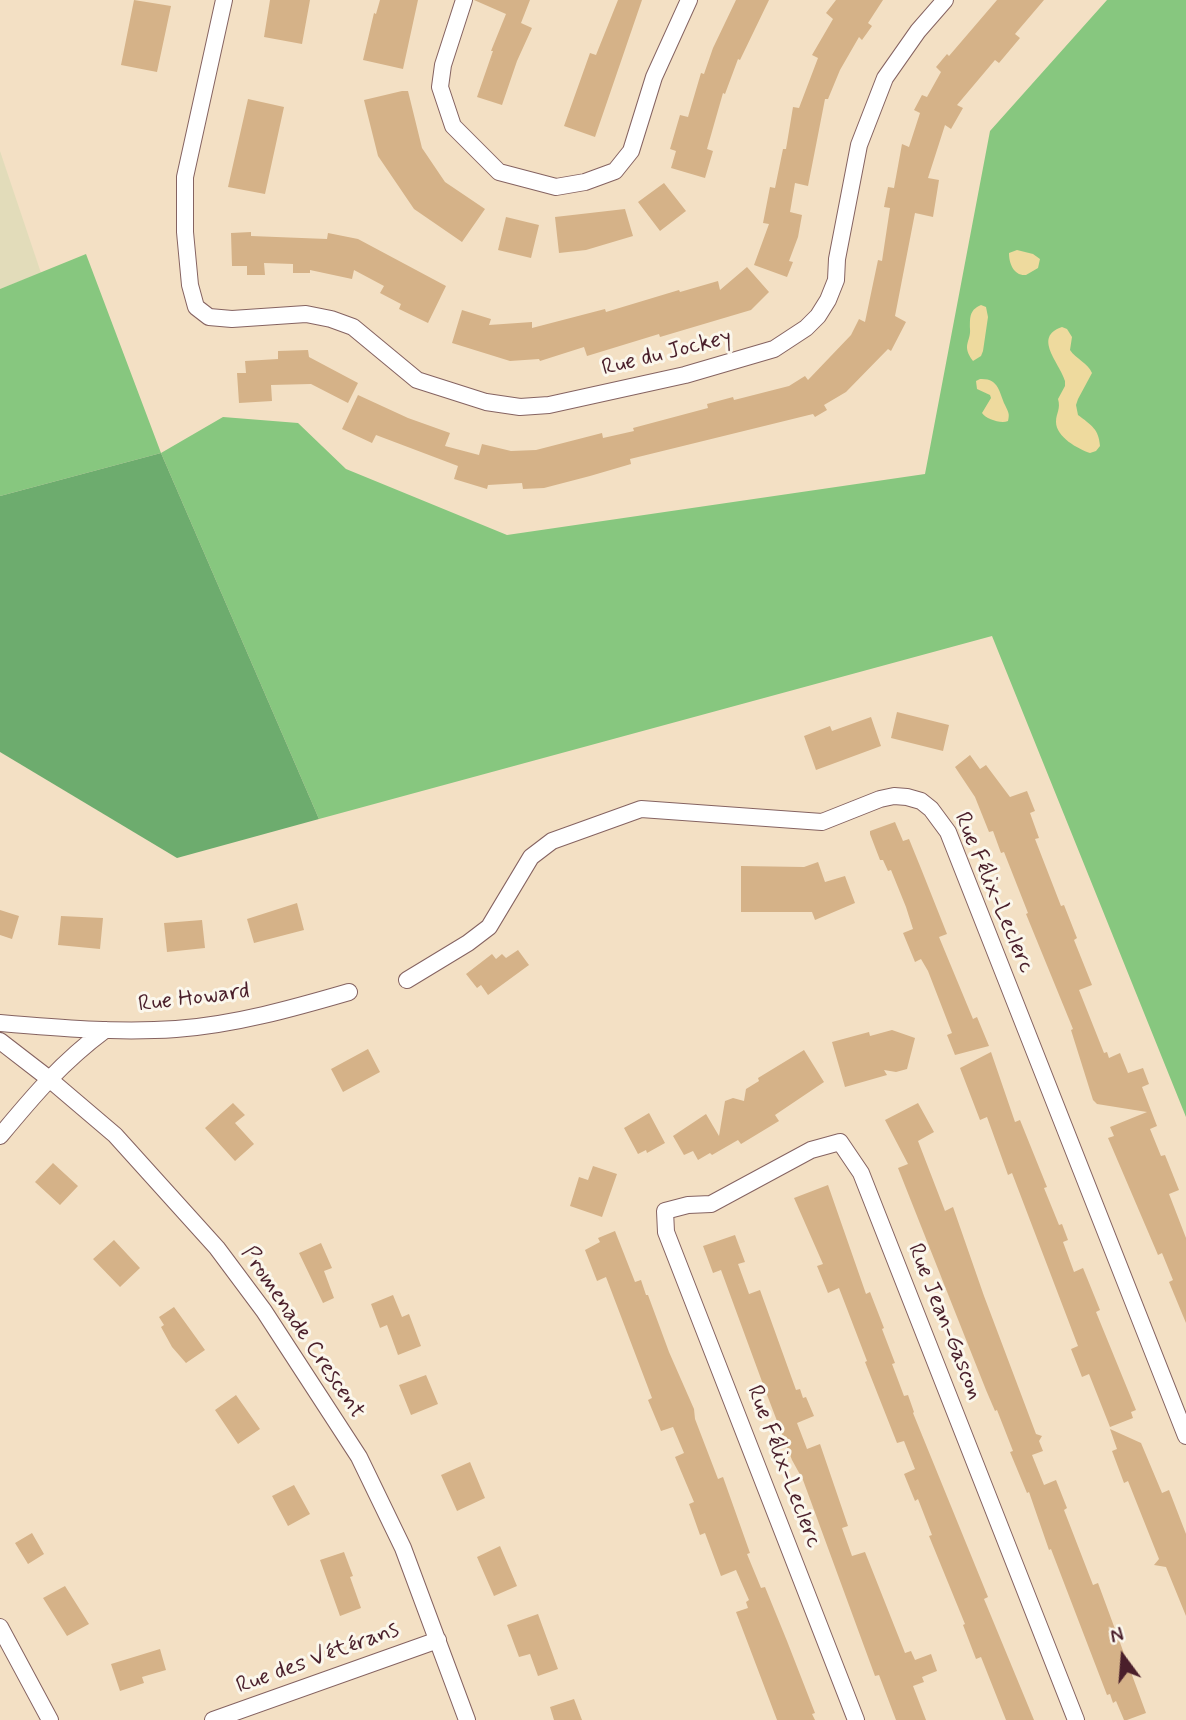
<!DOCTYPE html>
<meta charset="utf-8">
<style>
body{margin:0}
#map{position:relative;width:1186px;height:1720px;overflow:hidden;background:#f3e0c4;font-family:Mynerve,sans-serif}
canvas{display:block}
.north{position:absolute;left:1088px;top:1622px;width:70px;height:70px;-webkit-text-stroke:5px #fbf7ec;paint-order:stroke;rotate:344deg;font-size:19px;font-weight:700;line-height:28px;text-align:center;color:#4a1f2b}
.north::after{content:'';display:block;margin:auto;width:24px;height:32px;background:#4a1f2b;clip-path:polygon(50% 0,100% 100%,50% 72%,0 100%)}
</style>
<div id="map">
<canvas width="1186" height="1720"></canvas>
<div class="north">N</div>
</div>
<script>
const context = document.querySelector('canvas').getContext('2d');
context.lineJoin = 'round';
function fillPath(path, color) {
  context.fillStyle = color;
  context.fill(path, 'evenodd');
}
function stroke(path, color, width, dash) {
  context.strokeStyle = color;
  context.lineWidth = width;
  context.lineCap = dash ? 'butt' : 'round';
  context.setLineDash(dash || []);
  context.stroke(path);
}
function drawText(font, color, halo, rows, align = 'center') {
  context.font = font + ' Mynerve,sans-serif';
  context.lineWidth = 6;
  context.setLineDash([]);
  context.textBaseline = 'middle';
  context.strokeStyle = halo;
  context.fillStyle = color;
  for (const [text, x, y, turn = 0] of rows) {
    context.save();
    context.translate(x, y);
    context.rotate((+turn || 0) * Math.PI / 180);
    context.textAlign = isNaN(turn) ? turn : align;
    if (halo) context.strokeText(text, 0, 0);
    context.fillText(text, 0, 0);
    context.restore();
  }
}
const built = new Path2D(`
 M0,151L41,273L0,289Z`);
const green = new Path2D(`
 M1107,0H1186V1117L992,636L319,819L161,453L0,496V289L86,254L161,453L223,417L298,423L346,469L507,535L925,474L990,131Z`);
const forest = new Path2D(`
 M161,453L319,819L177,858L0,752V496Z`);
const sand = new Path2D(`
 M1017,250L1033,254L1040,259L1038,268L1026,275C1014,276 1009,264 1009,253Z
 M981,305L986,307L988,317L983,351L981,356L973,361C961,345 971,342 970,329C970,318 969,310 981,305Z
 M1062,327L1067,329L1072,337L1070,350C1076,359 1088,363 1092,373L1078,399L1076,405L1078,415C1091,425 1099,429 1100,446L1096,451L1090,453C1078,449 1056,437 1056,422C1056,413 1061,409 1058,399L1065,386V381C1060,363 1032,337 1062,327Z
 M980,379C999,378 999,392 1005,405C1008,412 1010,413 1008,421C1001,424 986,419 982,413L991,398L990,395L977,389L976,381Z`);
const building = new Path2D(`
 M134,0L171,6L157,72L121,65Z
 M270,0H310L302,44L264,37Z
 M380,0H418L403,69L363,60L374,13L376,14Z
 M474,0H530L521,23L532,28L517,61L502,105L477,97L493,51H491L506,14Z
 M618,0H642L595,137L564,126L590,53L596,55Z
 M736,0H769L740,60L738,59L725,94L723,93L707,149L713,151L705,178L671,168L676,151L670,149L680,115L688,117L701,73L704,74L713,48Z
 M836,0H883L868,23L872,26L862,40L859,37L840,70L828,99H825L808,186L795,183L790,212L802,215L798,237L789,261L793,262L787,277L754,265L769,224L763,223L770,187L775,188L783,149H786L793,107L799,108L818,58L812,55L833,19L826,13Z
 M997,0H1044L1015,34L1020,38L999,63L995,60L957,105L963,108L951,129L945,125L928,178L939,180L933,217L915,213L895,316L906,322L891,351L888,349L846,392L824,405L827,410L815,417L813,414L630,459L631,464L590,476L544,488L523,489L522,483L488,485L487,489L454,479L458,466L376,435L372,443L342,429L358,395L408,418L450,433L445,446L479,455L482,444L511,451L536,450L602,433L603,438L634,431L633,428L708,408L707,404L733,397L734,400L742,398L789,386L805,376L808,380L851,335L859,319L865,322L878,260L882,261L890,208L884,207L888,187L894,188L902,144L909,147L920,113L914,110L922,95L927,97L941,72L936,67L947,54L949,56Z
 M402,91H408L422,148L445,182L485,209L462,242L414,209L378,156L364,100Z
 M248,99L284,107L265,194L228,187Z
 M664,183L686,211L660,231L638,202Z
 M625,209L633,236L586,250L559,253L555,217Z
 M506,217L539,225L531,258L498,250Z
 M251,232V236L327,239L328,233L358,239L446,286L428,323L399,309L401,304L380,293L384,286L354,270L352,279L310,270V273H293V264L264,263L265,275H247V266H232L231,233Z
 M747,267L769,292L751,310L660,337L659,334L587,356L584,347L540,361L539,359L510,361L452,343L462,310L491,319L489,325L532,322V328L605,309L606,312L679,290L680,292L718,281L720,290Z
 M308,350L309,357L358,383L348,403L311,384L271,385L272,401L239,403L237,373H246L245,361L278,359V351Z
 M897,712L949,725L943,751L891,738Z
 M871,717L881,746L816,770L804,736L830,726L832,731Z
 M970,755L980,769L986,765L1010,797L1027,791L1035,811L1030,813L1039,838L1035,839L1061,906L1064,905L1077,938L1074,940L1092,985L1079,990L1104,1053L1107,1052L1109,1058L1120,1053L1128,1073L1143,1068L1149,1084L1142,1087L1157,1126L1150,1129L1161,1156L1165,1155L1179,1190L1169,1194L1186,1238V1323L1169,1282L1173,1280L1162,1253L1158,1255L1108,1138L1114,1136L1110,1127L1147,1112L1097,1104L1093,1100L1071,1030L1073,1029L1026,914L1028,913L1004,852L1001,853L993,831L989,832L975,797L955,767Z
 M895,822L903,841L909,839L922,871L947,934L939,937L973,1019L977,1017L989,1046L955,1055L947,1035L952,1033L928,971L921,959L915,962L903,933L913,929L906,907L891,870L888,871L883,860H880L870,834V831Z
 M818,862L825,882L845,876L855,903L815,920L812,912H741V866L804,867Z
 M297,903L304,930L254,943L247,919Z
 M0,910L19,916L12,939L0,935Z
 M61,916L103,918L100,949L58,945Z
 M202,920L205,948L167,952L164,923Z
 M518,950L529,965L488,995L481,985L477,988L466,974L492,954L496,959L502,954L506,958Z
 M892,1030L915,1038L907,1069L896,1072L884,1070L887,1075L845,1087L832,1042L869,1032L870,1036Z
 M368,1049L380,1072L343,1092L331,1069Z
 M804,1050L824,1082L775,1115L779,1121L741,1144L738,1140L712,1155L710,1153L698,1160L693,1151L684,1155L673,1136L706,1114L719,1136L725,1101L733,1098L744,1101L746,1089L759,1081L758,1078Z
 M991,1052L1015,1122L1020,1120L1047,1187L1044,1188L1059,1225L1062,1224L1068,1240L1063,1242L1074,1272L1083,1268L1100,1310L1096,1312L1136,1410L1131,1412L1133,1418L1110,1427L1089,1374L1082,1377L1071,1349L1078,1346L1012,1173L1008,1175L987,1117L980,1120L960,1068Z
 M233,1103L245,1115L235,1123L254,1144L235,1161L205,1128Z
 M918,1103L934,1132L918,1141L945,1211L953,1207L984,1296L1036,1434L1042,1436L1039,1441L1043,1451L1032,1455L1044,1485L1056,1480L1067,1508L1064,1510L1093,1585L1098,1583L1146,1713L1127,1720H1124L1116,1701L1113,1703L1110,1694L1107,1695L1051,1549L1049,1550L1029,1492L1027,1493L1010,1452L1013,1451L997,1410L995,1411L986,1390L898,1168L908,1164L885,1120Z
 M649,1113L665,1143L647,1153L646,1150L638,1154L624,1128Z
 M53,1163L78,1186L60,1205L35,1182Z
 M593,1166L617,1174L602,1217L570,1206L579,1177L588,1180Z
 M828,1185L866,1294L870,1292L884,1328L882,1329L895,1363L892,1364L904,1396L908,1395L914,1412L913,1413L988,1597L984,1599L1034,1720H1006L981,1657L976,1659L963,1625L965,1624L929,1536L932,1535L918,1499L915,1501L904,1474L915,1469L904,1441L897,1443L865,1362L867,1361L839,1288L828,1293L817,1266L823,1264L794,1198Z
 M615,1231L635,1282L641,1280L646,1295H648L669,1352L694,1409L695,1419L718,1479L723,1477L750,1553L747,1554L761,1588L765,1587L787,1641L815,1713L812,1714L815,1720H777L736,1612L748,1608L746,1602L749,1600L736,1570L721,1576L705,1533L700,1535L689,1504L694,1502L675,1457L684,1453L673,1427L661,1431L648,1400L652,1398L606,1277L597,1281L585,1250L600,1242L598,1238Z
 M735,1235L745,1262L738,1264L749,1294L760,1290L796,1390L800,1389L803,1398L806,1397L814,1416L797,1423L807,1449L820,1444L848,1526L842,1528L852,1556L865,1552L905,1653L911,1651L915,1660L931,1654L937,1671L922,1677L924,1682L913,1686L926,1720H896L879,1675L875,1676L868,1657L803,1480L792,1460L764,1387L721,1270L713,1273L703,1246Z
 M114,1240L140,1268L120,1287L93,1259Z
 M321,1243L332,1268L324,1271L334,1298L323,1303L299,1253Z
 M393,1295L402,1317L409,1314L421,1346L398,1355L387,1325L380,1328L371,1304Z
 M174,1307L205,1350L186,1363L172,1347L161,1327L164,1325L159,1317Z
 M426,1375L438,1404L411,1415L399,1385Z
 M236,1395L260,1429L238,1444L215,1410Z
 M1110,1429L1141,1443L1162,1493L1169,1490L1186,1534V1616L1166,1567L1154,1565L1159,1559L1128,1481L1124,1483L1112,1451L1117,1449Z
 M470,1462L485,1498L457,1511L441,1475Z
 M294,1485L310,1514L288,1526L272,1496Z
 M32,1533L44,1554L28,1564L15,1543Z
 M500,1546L517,1586L494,1596L477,1557Z
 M344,1552L353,1576L350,1577L361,1608L340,1616L320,1560Z
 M65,1586L89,1624L67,1636L43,1598Z
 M538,1614L558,1669L538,1676L530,1654L519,1657L507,1625Z
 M160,1649L166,1670L142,1677L144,1683L120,1691L111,1664Z
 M574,1699L582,1720H554L550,1707Z`);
const minor = new Path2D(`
 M224,0L185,177V232L190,285L196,307L209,317L232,319L306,314L331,319L353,327L417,380L486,402L520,407L549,405L685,375L774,349L806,328L818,316L828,300L836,280L837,259L859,145L885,78L918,31L945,0
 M464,0L443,65L440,87L453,126L499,172L556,187L585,182L615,171L631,151L654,77L689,0
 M407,980L468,943L489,927L531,857L552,841L641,809L822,822L880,799L894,796L907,797L921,801L931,809L948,832L1186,1436
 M0,1023C58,1028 118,1033 176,1029C234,1025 294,1008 349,992
 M0,1041L48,1078L115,1135L217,1248L264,1311L359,1457L403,1548L467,1720
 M0,1136C34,1095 62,1062 105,1030
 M0,1627L50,1720
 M213,1720L438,1640
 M856,1720L666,1232L665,1211L688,1205L711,1204L811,1150L840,1142L861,1173L1076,1720`);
const streetNames = [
 ["Rue du Jockey",667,354,-14],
 ["Rue Félix-Leclerc",993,893,67],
 ["Rue Howard",194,999,-7],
 ["Rue Jean-Gascon",944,1322,68],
 ["Promenade Crescent",302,1333,56],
 ["Rue Félix-Leclerc",783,1467,69],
 ["Rue des Vétérans",318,1659,-20]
];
fillPath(built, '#e2dcba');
fillPath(green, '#87c77f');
fillPath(forest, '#6dac6e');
fillPath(sand, '#eeda9e');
fillPath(building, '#d5b288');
stroke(minor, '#856361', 18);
stroke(minor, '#fff', 16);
drawText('23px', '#4a1f2b', '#fbf7ec', streetNames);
</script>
